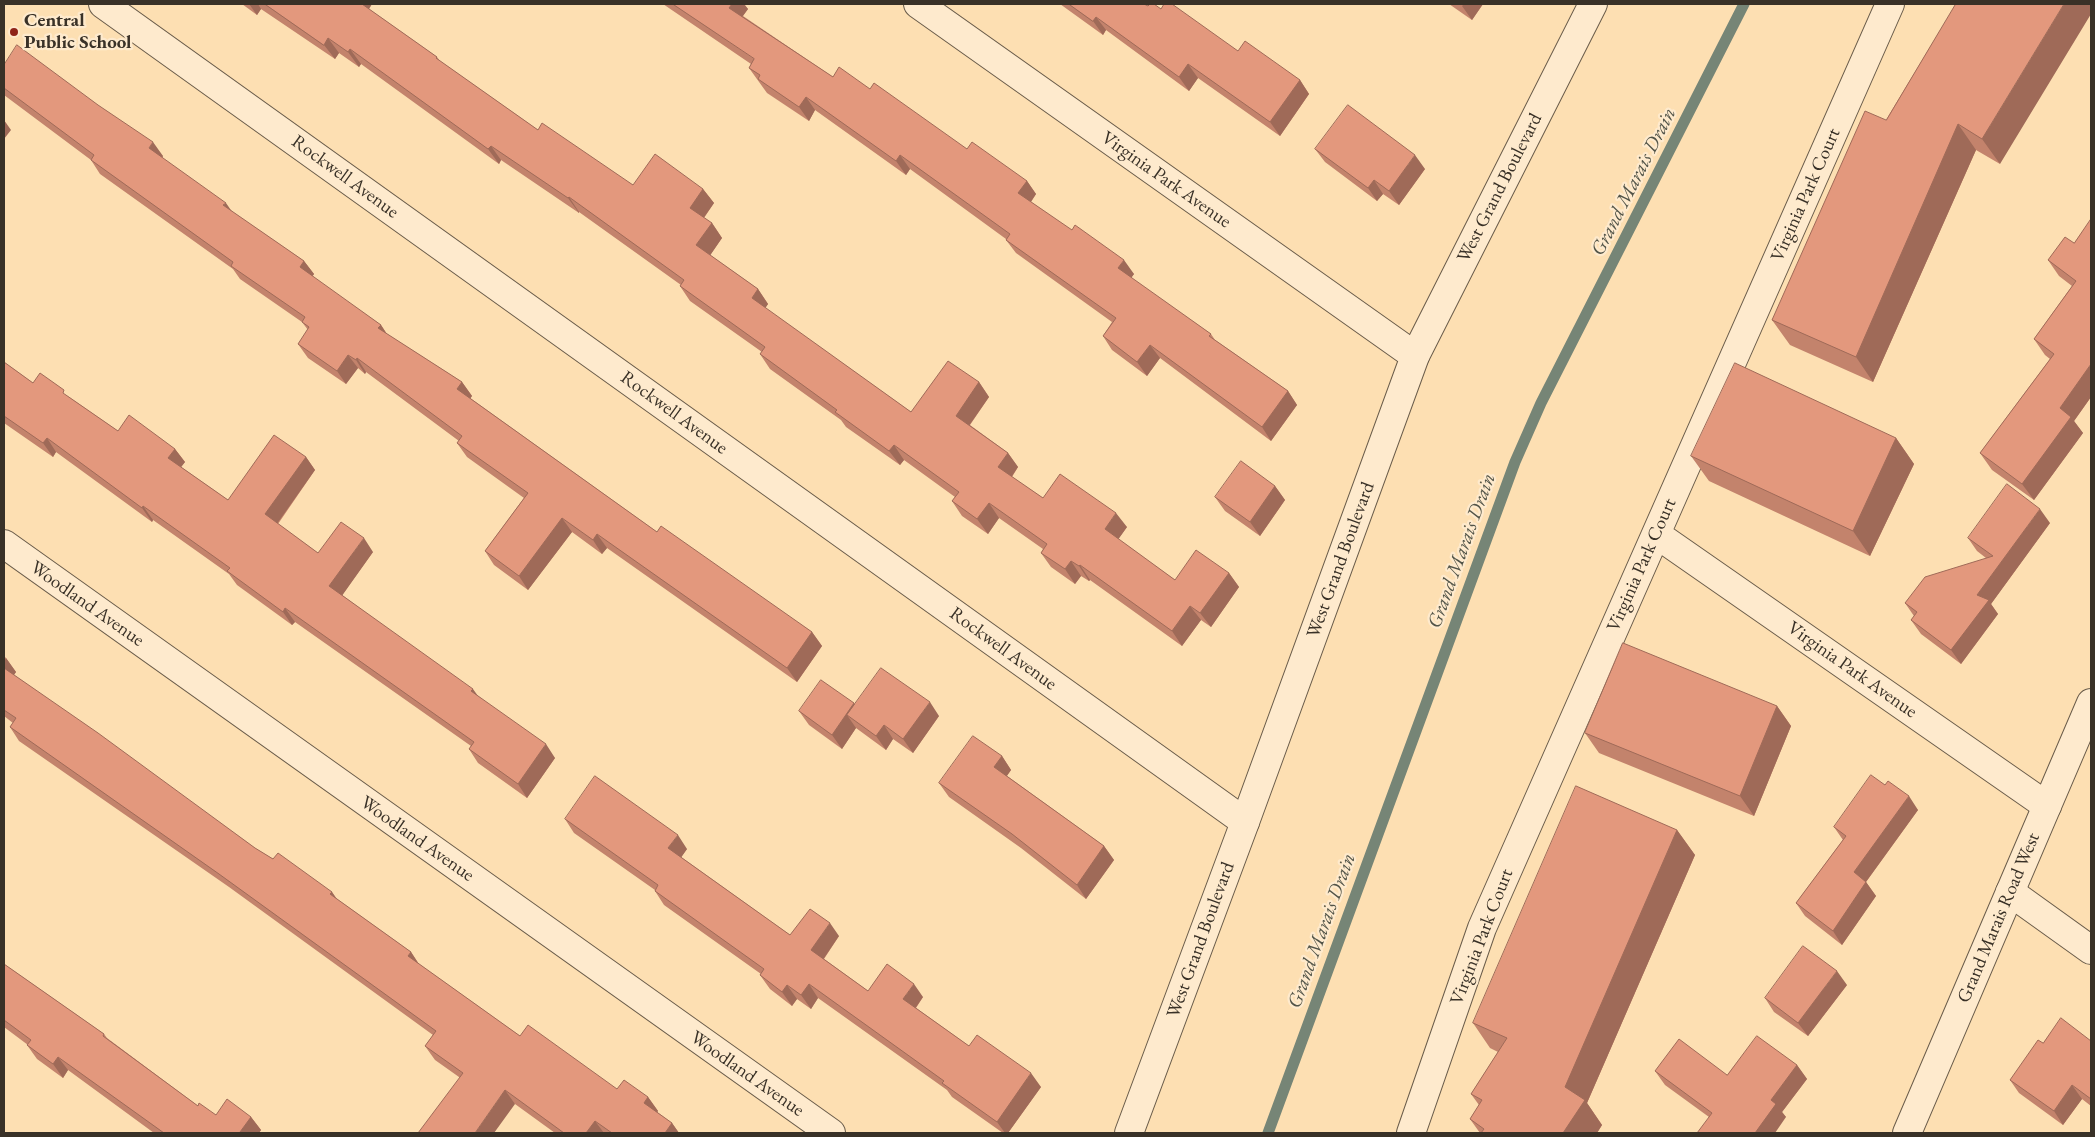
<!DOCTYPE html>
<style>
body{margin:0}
#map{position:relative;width:2095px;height:1137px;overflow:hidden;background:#fddfb2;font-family:"EB Garamond",serif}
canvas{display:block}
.frame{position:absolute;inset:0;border:5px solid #393127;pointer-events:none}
</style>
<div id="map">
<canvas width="2095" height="1137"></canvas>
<div class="frame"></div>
</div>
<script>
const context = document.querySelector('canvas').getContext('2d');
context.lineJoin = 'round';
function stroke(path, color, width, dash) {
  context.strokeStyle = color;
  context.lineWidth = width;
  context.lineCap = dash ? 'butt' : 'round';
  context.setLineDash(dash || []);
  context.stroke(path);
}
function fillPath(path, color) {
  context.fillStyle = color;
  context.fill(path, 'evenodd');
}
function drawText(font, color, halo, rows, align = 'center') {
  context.font = font + ' "EB Garamond",serif';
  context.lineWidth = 4.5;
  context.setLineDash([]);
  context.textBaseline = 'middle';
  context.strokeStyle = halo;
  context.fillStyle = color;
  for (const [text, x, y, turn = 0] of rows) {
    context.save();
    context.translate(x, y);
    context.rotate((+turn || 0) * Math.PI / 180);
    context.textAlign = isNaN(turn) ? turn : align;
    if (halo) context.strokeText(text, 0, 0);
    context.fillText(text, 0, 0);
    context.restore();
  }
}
const stream = new Path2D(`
 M1268,1133L1515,462L1541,403L1744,4`);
const minor = new Path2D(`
 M103,4L1245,822
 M918,4L1415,356
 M1656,534L2047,806
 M4,544L831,1133
 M2010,892L2091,950
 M1411,1133L1482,928L1890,4`);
const tertiary = new Path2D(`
 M1129,1133L1245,822L1415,356L1593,4
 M1907,1133L2091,703`);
const wall = new Path2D(`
 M242,4H372L369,9L437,57L440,61L538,130L633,185L703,189L714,203L704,218L712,223L722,238L710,255L758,289L768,304L765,308L911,412L979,382L989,397L970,425L1008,453L1018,467L1012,477L1043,498L1127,527L1118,539L1175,580L1229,573L1239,587L1211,627L1201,620L1182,646L1090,580L1089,581L1081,576L1075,584L1051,567L1041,553L1043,549L999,518L988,534L962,516L952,501L955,497L904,460L900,465L846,427L841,420L770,369L760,354L762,352L690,301L680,286L681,285L579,212V213L501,160L499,164L361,64L359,67L339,53L335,59L261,9L257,15Z
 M663,4H744L748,9L743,16L833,77L870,89L967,149L1027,181L1036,194L1031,202L1134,274L1131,278L1211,334L1215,340L1288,391L1297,405L1271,441L1160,358L1147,376L1112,350L1103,336L1112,322L1016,253L1006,240V239L910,169L906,175L815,110L809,121L767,93L749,68L751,64Z
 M1060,4H1144L1148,6L1161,9L1238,51L1300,80L1309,94L1280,136L1198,78L1189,91L1106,30L1103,35Z
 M1449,4H1483L1472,20Z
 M1956,4L2000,164L1976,150L1873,382L1790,345L1772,320L1886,120Z
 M4,65L163,156L162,158L231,211L304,261L314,274L312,277L381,325L387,334L462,382L472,396L470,398L657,532L812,632L822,646L797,682L607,548L602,554L572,532L528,590L494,565L485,551L524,498L467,457L457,443L459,441L366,372L365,374L358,368L346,384L308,358L298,344L308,330L302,322L240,279L233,269L100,174L91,160L4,95Z
 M1315,149L1425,169L1399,205L1383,194L1377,201L1325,162Z
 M2074,243L2091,397L2074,421L2083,433L2034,500L1992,470L1980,453L2050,359L2045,355L2034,339L2072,286L2059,276L2048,260Z
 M4,362L33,383L69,397L118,431L175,449L185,462L181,467L228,500L306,457L315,470L278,524L318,553L373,552L342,595L478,696L555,758L527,798L478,763L469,749L471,746L295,622L292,625L237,585L229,574L153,520L152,522L56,452L53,457L4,423Z
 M1896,438L1914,464L1870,556L1709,481L1691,456Z
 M1275,486L1285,500L1260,536L1225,511L1215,497Z
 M2050,523L1991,604L1998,614L1961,664L1921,634L1911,620L1914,616L1905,603L1986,558L1977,551L1968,538Z
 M4,656L6,658L16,672L14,675L255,848L273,859L332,892L337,899L411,952L419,964L520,1036L617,1089L648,1097L658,1111L657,1112L672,1123L679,1133H555L515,1104L459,1077L435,1060L425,1046L433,1035L229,887L19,741L10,727L13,723L4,716Z
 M855,704L939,716L913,753L893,739L886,750L856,728L842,749L809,725L799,711Z
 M1777,706L1791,726L1754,816L1599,753L1585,733Z
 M1002,756L1011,770L1007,776L1104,846L1114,860L1086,899L1021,848L949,797L939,783Z
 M1885,785L1918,810L1866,882L1876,896L1842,945L1805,916L1796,903L1843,840L1834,827Z
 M565,819L687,849L681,857L790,935L839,936L824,959L868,991L923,997L916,1008L969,1046L1041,1087L1008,1133H1003L952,1097L947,1090L818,998L811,1009L797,999L792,1006L770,989L760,975L761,974L664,905L655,891V890L574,833Z
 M1677,830L1695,855L1587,1103L1602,1125L1597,1133H1480L1470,1119L1479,1105L1471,1094L1498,1052L1490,1048L1473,1023Z
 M4,964L104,1034L107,1038L198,1106L216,1115L251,1117L261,1130L259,1133H154L68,1070L63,1078L37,1059L27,1045H28L4,1027Z
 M1847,985L1808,1036L1774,1012L1765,998Z
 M2091,1041V1106L2082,1099L2063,1125L2019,1093L2010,1080L2043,1043Z
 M1797,1065L1807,1079L1782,1112L1786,1117H1709L1665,1085L1655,1071L1727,1075Z`);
const shadedWall = new Path2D(`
 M249,4H258L261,9L257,15Z
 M359,4H372L366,13Z
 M732,4H744L748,9L739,21L729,8Z
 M1464,4H1483L1472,20L1462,6Z
 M2064,4H2091V14L2000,164L1982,139Z
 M1096,17L1106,30L1103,35L1093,21Z
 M328,38L339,53L335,59L324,45Z
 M350,49L361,64L359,67L348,52Z
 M1188,64L1198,78L1189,91L1179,77Z
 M1300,80L1309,94L1280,136L1270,122Z
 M806,97L815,110L809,121L799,107Z
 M4,120L11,130L4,139Z
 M1958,124L1976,150L1873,382L1856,357Z
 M153,142L163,156L159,162L149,148Z
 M491,146L501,160L499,164L488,149Z
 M900,155L910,169L906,175L896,161Z
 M1415,155L1425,169L1399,205L1389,191Z
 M1374,180L1383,194L1377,201L1368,188Z
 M1027,181L1036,194L1028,206L1018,193Z
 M703,189L714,203L700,223L690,208Z
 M569,197L579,212V213L568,198Z
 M226,203L235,216L223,205Z
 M712,223L722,238L707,260L696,245Z
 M1124,260L1134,274L1128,282L1118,268Z
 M304,261L314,274L309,281L300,267Z
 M758,289L768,304L762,313L752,298Z
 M381,325L390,339L378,328Z
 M1150,345L1160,358L1147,376L1137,362Z
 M348,355L358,368L346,384L337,371Z
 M357,358L366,372L365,374L356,360Z
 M2091,364V397L2074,421L2083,433L2034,500L2022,484L2060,408Z
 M462,382L472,396L467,403L457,389Z
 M979,382L989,397L966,430L956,416Z
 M1288,391L1297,405L1271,441L1262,427Z
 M47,438L56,452L53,457L43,443Z
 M1896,438L1914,464L1870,556L1853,531Z
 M894,445L904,460L900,465L889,451Z
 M175,449L185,462L178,471L168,458Z
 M1008,453L1018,467L1008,482L998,467Z
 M306,457L315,470L274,528L265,514Z
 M1275,486L1285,500L1260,536L1250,522Z
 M989,503L999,518L988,534L977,519Z
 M143,506L153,520L152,522L142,508Z
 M2040,509L2050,523L1991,604L1998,614L1961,664L1951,650L1977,595Z
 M1116,513L1127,527L1115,544L1105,529Z
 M562,518L572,532L528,590L519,576Z
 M597,534L607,548L602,554L593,540Z
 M364,538L373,552L339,600L329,586Z
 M1071,561L1081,576L1075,584L1065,569Z
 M1080,565L1090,580L1089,581L1079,566Z
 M1229,573L1239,587L1211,627L1200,613Z
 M1190,606L1201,620L1182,646L1172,631Z
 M285,608L295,622L292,625L283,612Z
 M812,632L822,646L797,682L787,668Z
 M6,658L16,672L10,680L4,671V662Z
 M473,689L483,703L471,691Z
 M930,702L939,716L913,753L903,739Z
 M854,703L864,717L847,715L856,728L842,749L832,735Z
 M1777,706L1791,726L1754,816L1740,796Z
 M884,725L893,739L886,750L876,736Z
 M546,744L555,758L527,798L518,784Z
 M1002,756L1011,770L1003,781L994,767Z
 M1909,796L1918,810L1863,886L1854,872Z
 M1677,830L1695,855L1587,1103L1602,1125L1597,1133H1563L1565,1087Z
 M678,835L687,849L678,862L668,848Z
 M1104,846L1114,860L1086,899L1077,885Z
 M1866,882L1876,896L1842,945L1833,931Z
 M332,892L341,906L330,894Z
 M830,923L839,936L820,964L811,950Z
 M411,952L420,966L408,956Z
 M1837,971L1847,985L1808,1036L1798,1023Z
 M809,984L818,998L811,1009L801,995Z
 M914,984L923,997L912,1013L903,999Z
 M787,985L797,999L792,1006L782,992Z
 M58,1057L68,1070L63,1078L53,1064Z
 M1797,1065L1807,1079L1782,1112L1786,1117L1775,1133H1755L1771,1100Z
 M1031,1073L1041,1087L1008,1133H1005L997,1122Z
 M2072,1085L2082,1099L2063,1125L2054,1111Z
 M505,1090L515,1104L494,1133H475Z
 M648,1097L658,1111L654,1117L644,1103Z
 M251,1117L261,1130L259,1133H241L240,1132Z
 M595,1121L604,1133H586Z
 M672,1123L679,1133H665Z`);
const building = new Path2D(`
 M265,4H362L437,57L436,58L538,130L542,123L633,185L655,154L703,189L690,208L712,223L696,245L758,289L752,298L911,412L948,361L979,382L956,416L1008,453L998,467L1043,498L1060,474L1116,513L1105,529L1175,580L1196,550L1229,573L1200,613L1190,606L1172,631L1080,565L1079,566L1071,561L1065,569L1041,553L1047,544L989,503L977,519L952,501L959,492L894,445L889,451L835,412L837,410L760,354L765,347L680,286L684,280L569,197L568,198L491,146L488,149L350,49L348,52L328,38L324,45Z
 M673,4H732L729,8L833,77L839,67L870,89L874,83L967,149L972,142L1027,181L1018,193L1072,230L1075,225L1124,260L1118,268L1211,334L1209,336L1288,391L1262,427L1150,345L1137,362L1103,336L1116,318L1006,240L1010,234L900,155L896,161L806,97L799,107L758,79L760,75L749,68L754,59Z
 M1069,4H1144L1148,6L1150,4H1154L1161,9L1164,4H1172L1238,51L1245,41L1300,80L1270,122L1188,64L1179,77L1096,17L1093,21Z
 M1956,4H2064L1982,139L1958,124L1856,357L1772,320L1865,111L1886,120Z
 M17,45L98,105L153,142L149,148L226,203L223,205L304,261L300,267L381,325L378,328L462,382L457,389L657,532L661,526L812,632L787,668L597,534L593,540L562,518L519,576L485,551L528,493L457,443L462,436L357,358L356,360L348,355L337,371L298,344L309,327L302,322L305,317L231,266L233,262L91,160L94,155L4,88V65Z
 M1348,105L1415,155L1389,191L1374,180L1368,188L1315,149Z
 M2091,219V364L2060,408L2071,417L2022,484L1980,453L2054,354L2034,339L2076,281L2048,260L2065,237L2074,243Z
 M4,362L33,383L40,373L64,390L63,393L118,431L129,415L175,449L168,458L228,500L274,435L306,457L265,514L318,553L341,522L364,538L329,586L473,689L471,691L546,744L518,784L469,749L474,742L285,608L283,612L227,571L230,568L143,506L142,508L47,438L43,443L4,416Z
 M1735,363L1896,438L1853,531L1691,456Z
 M1241,461L1275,486L1250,522L1215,497Z
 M2007,484L2040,509L1977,595L1989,600L1951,650L1911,620L1917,612L1905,603L1925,577L1993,556L1968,538Z
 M1623,643L1777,706L1740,796L1585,733Z
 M4,668L98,733L255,848L273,859L278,853L332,892L330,894L411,952L408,956L520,1036L528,1025L617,1089L624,1080L648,1097L644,1103L672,1123L665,1133H612L595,1121L586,1133H564L505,1090L475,1133H418L463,1073L425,1046L436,1031L219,874L10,727L16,718L4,710Z
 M881,668L930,702L903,739L884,725L876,736L847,715Z
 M821,680L854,703L832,735L799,711Z
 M973,736L1002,756L994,767L1104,846L1077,885L1012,834L939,783Z
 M1871,775L1885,785L1888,781L1909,796L1854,872L1866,882L1833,931L1796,903L1846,836L1834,827Z
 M595,776L678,835L668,848L790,935L810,909L830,923L811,950L868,991L887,964L914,984L903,999L969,1046L977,1035L1031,1073L997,1122L942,1083L944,1081L809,984L801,995L787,985L782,992L760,975L764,969L655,891L658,885L565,819Z
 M1576,786L1677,830L1565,1087L1585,1100L1563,1133H1481L1484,1129L1470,1119L1482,1100L1471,1094L1507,1038L1473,1023Z
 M1803,946L1837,971L1798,1023L1765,998Z
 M4,964L104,1034L103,1036L198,1106L199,1103L216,1115L227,1099L251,1117L240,1132L241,1133H164L58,1057L53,1064L27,1045L31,1040L4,1020Z
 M2061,1018L2091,1041V1099L2072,1085L2054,1111L2010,1080L2038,1040L2043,1043Z
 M1757,1036L1797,1065L1771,1100L1776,1104L1755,1133H1697L1712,1113L1655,1071L1679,1039L1727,1075Z`);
const markers = [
 [14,32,5,"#8f2418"]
];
const poiNames = [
 ["Central",24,21],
 ["Public School",24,43]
];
const streetNames = [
 ["Rockwell Avenue",345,177,36],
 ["Virginia Park Avenue",1166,180,35],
 ["West Grand Boulevard",1500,188,-63],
 ["Virginia Park Court",1806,195,-66],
 ["Rockwell Avenue",674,413,36],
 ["West Grand Boulevard",1341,560,-70],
 ["Virginia Park Court",1642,565,-66],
 ["Woodland Avenue",87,604,35],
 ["Rockwell Avenue",1003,649,36],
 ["Virginia Park Avenue",1852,670,35],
 ["Woodland Avenue",417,839,35],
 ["Grand Marais Road West",1999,918,-67],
 ["Virginia Park Court",1482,937,-69],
 ["West Grand Boulevard",1201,940,-70],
 ["Woodland Avenue",747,1074,35]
];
const waterNames = [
 ["Grand Marais Drain",1634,182,-63],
 ["Grand Marais Drain",1462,551,-70],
 ["Grand Marais Drain",1322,931,-70]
];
stroke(stream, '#768576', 11);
stroke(minor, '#6a5c4a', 30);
stroke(tertiary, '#6a5c4a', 30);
stroke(minor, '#feeacd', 28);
stroke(tertiary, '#feeacd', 28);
fillPath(wall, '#c3836c');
fillPath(shadedWall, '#9f6a58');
fillPath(building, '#e3987d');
stroke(building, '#9f6a58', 1);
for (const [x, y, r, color] of markers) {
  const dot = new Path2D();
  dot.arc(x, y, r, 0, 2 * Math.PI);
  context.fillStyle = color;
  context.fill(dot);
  stroke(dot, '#feeacd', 2);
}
drawText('bold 19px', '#393127', '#feeacd', poiNames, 'left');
drawText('19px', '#393127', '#feeacd', streetNames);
drawText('italic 20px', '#525448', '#feeacd', waterNames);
</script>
